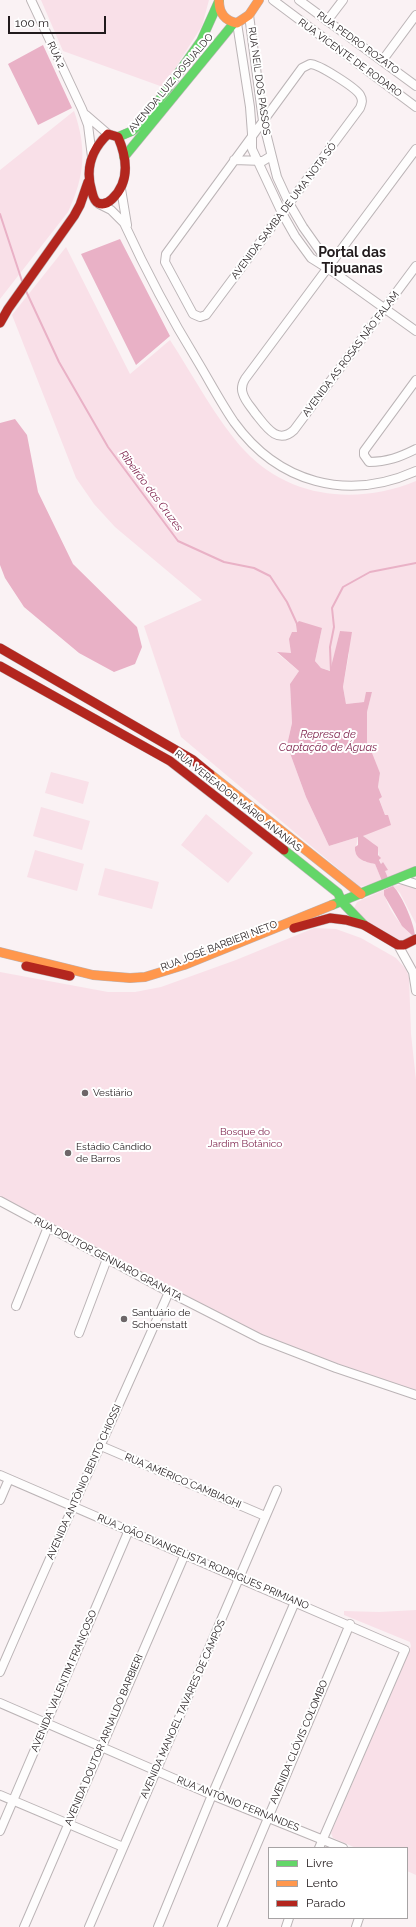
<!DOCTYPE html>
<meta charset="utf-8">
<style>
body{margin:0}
#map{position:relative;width:416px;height:1927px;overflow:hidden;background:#faf2f4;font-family:Raleway,sans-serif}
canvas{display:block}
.legend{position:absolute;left:268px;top:1847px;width:140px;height:72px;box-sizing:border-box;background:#fff;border:1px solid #a6a3a4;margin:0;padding:5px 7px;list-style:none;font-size:12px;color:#211a1c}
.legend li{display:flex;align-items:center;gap:8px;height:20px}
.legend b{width:20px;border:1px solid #a6a3a4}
.scale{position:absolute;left:8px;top:16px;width:98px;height:18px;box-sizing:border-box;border:2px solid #211a1c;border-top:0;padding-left:5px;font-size:12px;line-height:14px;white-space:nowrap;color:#211a1c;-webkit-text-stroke:3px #fff;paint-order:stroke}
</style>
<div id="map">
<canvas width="416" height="1927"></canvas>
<ul class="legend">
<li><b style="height:5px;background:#63d668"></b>Livre</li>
<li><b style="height:5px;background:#ff974d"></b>Lento</li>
<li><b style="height:5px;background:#b3261e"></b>Parado</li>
</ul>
<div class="scale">100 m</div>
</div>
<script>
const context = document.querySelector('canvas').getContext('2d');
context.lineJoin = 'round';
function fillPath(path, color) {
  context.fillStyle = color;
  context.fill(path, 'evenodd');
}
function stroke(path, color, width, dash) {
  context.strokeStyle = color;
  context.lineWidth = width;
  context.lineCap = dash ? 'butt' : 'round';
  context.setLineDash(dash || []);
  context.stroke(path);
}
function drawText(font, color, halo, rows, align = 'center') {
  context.font = font + ' Raleway,sans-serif';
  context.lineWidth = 4;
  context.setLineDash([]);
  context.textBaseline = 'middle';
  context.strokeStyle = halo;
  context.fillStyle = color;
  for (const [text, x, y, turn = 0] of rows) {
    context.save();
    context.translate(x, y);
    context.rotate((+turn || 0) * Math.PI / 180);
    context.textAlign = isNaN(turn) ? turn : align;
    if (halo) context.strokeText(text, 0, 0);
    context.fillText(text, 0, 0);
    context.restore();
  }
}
const green = new Path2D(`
 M41,0H209L202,26L163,87L63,51Z
 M74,111C87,148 85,176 68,212L0,299V170Z
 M66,247L130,374L170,340C193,375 217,421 245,451C290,499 358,505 416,481V866L388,878L384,871L387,870L383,862L381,864L378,851L373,843L369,842L363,836L369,833L385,815L379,798L382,797L378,787L380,773L367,747V712L372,692L364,702L346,704L343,687L349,654L340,631L331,671L321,668L315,661L322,628L297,632L292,653H277L299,671L290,684L292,723L287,745L306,797L329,846L358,837L355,852L363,861L375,864L382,881L360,887L181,737L144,626L202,600L115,527L94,504L76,478L12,315Z
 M51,772L89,782L83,804L45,793Z
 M41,807L90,821L82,850L33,836Z
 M206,814L253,853L228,883L181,845Z
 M35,850L84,864L77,891L27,877Z
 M105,868L159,882L152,909L98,895Z
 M405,884L416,886V924L400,893L393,886Z
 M384,890C386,908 401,926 415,938L405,944L374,931L354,908L357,902Z
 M314,928L336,929L361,938L396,958L406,969L409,977L411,1034L416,1080V1392L271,1342L0,1201V972L108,992H135L161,987L236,960Z
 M416,1610V1875L407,1871V1848H356L333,1838L331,1833L411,1646L410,1642L344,1615V1611L379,1612Z`);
const water = new Path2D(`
 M43,45L72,108L38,125L8,64Z
 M120,239L170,336L136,365L81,254Z
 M15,419L27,435L38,492L73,564L137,627L142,647L135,664L114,672L79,653L24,607L5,578L0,565V423Z
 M299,621L322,628L315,661L321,668L330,671L340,631L352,632L343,687L346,704L364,702L366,692H372L367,712V747L370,748L380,773L378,787L382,797L379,799L385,815H388L391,825L363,836L378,847V855L381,858L379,860L381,864L383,862L388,870L385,871L388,878L382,881L375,864C365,862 354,859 355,847L358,845V837L329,846L306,797L287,745L292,723L290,684L299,671L277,652L291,653L289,639L292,632H297L296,624Z
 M393,886C402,895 416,927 415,938L402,926L384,895V890Z`);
const stream = new Path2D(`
 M0,214L22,281
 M26,291L59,362L108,447L178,541L224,562L254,568L270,576L287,602L298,626
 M331,673L330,647L334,627L332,608L343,587L370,572L416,563`);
const street = new Path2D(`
 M31,0L82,109L88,125L92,157
 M273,0L416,107
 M299,0L416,86
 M249,15L263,121L277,177L289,203L303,227L332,268
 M327,21L343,0
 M237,23L250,107L252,134V149L282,213L295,236L311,258L335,273L416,331
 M382,61L416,15
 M310,64C319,64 356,88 360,95C363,100 362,103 360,108L206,315L200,317L193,314L165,262L166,254L302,68Z
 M86,115L108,134
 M416,149L245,379C242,384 241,389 243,394C245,401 251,407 255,413C265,425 277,446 294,430L416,266
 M234,160L263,161L271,156
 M121,189L127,225
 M99,204L111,210L124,223C146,271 171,318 198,362C210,382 221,403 234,422C278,483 347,502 416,471
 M416,380L364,451V455L369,462C387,462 400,457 416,449
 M400,879L416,884
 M398,945L413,972L416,991
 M0,1201L169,1292L261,1339L336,1368L416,1395
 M16,1306L48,1227
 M79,1333L107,1259
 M101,1446L265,1516
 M0,1475L405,1650L319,1848
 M0,1500L9,1479
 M0,1672C55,1545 113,1419 169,1292
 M0,1703L212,1795L343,1848
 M0,1795L123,1847
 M0,1831L129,1530
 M24,1927L185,1554
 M89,1927L277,1490
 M158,1927L212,1795L295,1602
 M222,1927L350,1624
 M286,1927L289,1918
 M356,1927L359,1918`);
const fast = new Path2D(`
 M118,137L132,131L145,120L201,41L219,1
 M124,157L234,23
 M284,850L338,893L342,902L364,925
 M332,905L416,871`);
const slow = new Path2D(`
 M219,1C219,13 225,21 237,23L249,15L259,0
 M210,774L361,894
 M0,952L93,975L130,978L145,977L184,965L332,905`);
const jam = new Path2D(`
 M108,134L118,137C127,158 130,182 112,199C108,203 103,205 98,203C94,201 93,196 92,192C85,170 91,150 108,134Z
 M0,323L8,309L74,216L80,205L88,182
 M0,648L193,760L210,774
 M0,666L170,761L284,850
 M294,928L330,918L346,920L364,925L398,945H404L416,939
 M26,966L70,976`);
const markers = [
 [85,1093,4,"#6d6668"],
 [68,1153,4,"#6d6668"],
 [124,1319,4,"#6d6668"]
];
const streetNames = [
 ["RUA PEDRO ROZATO",358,43,36],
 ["RUA 2",56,55,65],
 ["RUA VICENTE DE RODARO",350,58,36],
 ["RUA NEIL DOS PASSOS",259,81,82],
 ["AVENIDA LUIZ DOSUALDO",171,83,-50],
 ["AVENIDA SAMBA DE UMA NOTA SÓ",284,211,-53],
 ["AVENIDA AS ROSAS NÃO FALAM",351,354,-53],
 ["RUA VEREADOR MÁRIO ANANIAS",238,801,38],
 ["RUA JOSÉ BARBIERI NETO",219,946,-21],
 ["RUA DOUTOR GENNARO GRANATA",108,1259,28],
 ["RUA AMÉRICO CAMBIAGHI",183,1481,23],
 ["AVENIDA ANTÔNIO BENTO CHIOSSI",84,1482,-66],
 ["RUA JOÃO EVANGELISTA RODRIGUES PRIMIANO",203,1562,23],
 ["AVENIDA VALENTIM FRANÇOSO",64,1681,-67],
 ["AVENIDA MANOEL TAVARES DE CAMPOS",183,1709,-66],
 ["AVENIDA DOUTOR ARNALDO BARBIERI",104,1740,-67],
 ["AVENIDA CLÓVIS COLOMBO",299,1742,-67],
 ["RUA ANTÔNIO FERNANDES",238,1804,22]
];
const poiNames = [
 ["Vestiário",93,1093],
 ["Estádio Cândido",76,1147],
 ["de Barros",76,1159],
 ["Santuário de",132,1313],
 ["Schoenstatt",132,1325]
];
const parkNames = [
 ["Bosque do",245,1132],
 ["Jardim Botânico",245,1144]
];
const waterNames = [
 ["Ribeirão das Cruzes",151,491,53],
 ["Represa de",328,735],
 ["Captação de Águas",328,748]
];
const districtNames = [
 ["Portal das",352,253],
 ["Tipuanas",352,269]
];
fillPath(green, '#f9e0e8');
fillPath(water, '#e9b1c6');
stroke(stream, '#e9b1c6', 2);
stroke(street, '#bbb4b6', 10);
stroke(fast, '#bbb4b6', 10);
stroke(slow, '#bbb4b6', 10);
stroke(jam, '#bbb4b6', 10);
stroke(street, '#fefdfd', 8);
stroke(fast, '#63d668', 9);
stroke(slow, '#ff974d', 9);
stroke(jam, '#b3261e', 9);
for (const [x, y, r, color] of markers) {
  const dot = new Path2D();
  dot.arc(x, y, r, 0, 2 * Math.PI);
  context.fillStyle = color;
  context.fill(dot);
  stroke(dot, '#fff', 1.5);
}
drawText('10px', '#211a1c', '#fff', streetNames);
drawText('10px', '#211a1c', '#fff', poiNames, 'left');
drawText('10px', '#802750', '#fff', parkNames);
drawText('italic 11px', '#812750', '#fff', waterNames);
drawText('bold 14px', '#211a1c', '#fff', districtNames);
</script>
